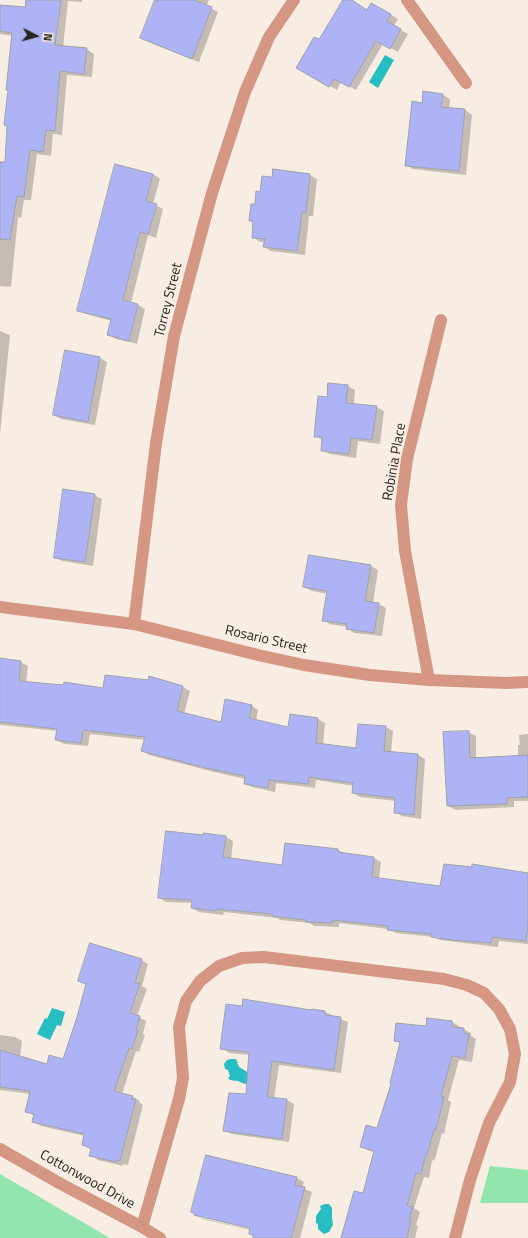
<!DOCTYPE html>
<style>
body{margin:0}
#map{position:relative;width:528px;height:1238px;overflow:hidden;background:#f7ede3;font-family:"Titillium Web",sans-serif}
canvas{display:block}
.north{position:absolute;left:16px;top:16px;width:40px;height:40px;-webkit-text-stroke:3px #f7ede3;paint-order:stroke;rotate:96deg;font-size:11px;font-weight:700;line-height:16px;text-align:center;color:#282420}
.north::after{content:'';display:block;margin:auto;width:14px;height:18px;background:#282420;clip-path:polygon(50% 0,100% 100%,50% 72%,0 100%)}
</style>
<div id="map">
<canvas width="528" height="1238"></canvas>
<div class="north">N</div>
</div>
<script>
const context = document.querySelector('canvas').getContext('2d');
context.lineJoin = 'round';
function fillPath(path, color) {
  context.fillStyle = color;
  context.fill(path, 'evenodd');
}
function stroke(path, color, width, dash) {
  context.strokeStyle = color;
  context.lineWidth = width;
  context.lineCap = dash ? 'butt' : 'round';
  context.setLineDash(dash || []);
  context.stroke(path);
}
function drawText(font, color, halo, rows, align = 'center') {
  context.font = font + ' "Titillium Web",sans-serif';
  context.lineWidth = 3;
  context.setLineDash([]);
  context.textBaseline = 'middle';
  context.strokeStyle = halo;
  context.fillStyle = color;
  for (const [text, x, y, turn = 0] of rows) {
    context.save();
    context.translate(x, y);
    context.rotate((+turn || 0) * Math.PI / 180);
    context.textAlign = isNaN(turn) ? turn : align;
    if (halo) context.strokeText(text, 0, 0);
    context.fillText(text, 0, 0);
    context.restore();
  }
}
const green = new Path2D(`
 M490,1166L528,1170V1203H480Z
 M0,1174L110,1238H0Z`);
const water = new Path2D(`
 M385,55L394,60L378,88L369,82Z
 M52,1008L65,1012L61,1026L57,1025L50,1040L37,1034L45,1018L47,1019Z
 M231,1059H236L239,1067L249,1073L248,1083L245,1084L238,1081L230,1080L228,1078L230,1076L228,1070L225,1069L224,1064L227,1060Z
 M325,1204H329L332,1208V1218L333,1225L329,1232L324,1234L318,1229V1224L316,1223V1216L321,1209L320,1206Z`);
const shadow = new Path2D(`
 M27,0H82V2L68,1L63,47L86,49L94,54L92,77L67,75L62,135L53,134L51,156L37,154L31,200H24L21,218L18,217L11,287L0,286V163H6L13,36L0,34V6L26,9Z
 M156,0H209L206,6L218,12L199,62L149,42L141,38Z
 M347,0H350L368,11L372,4L398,19L394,26L408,34L398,52L383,44L356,90L341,82L337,90L297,68L320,41Z
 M443,95L450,99L449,109L465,110L472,115L466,175L413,169L406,165L423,104Z
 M274,170L310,175L317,179L313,216H309L305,255L271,251L264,247L265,242H260L253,237L254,223L250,221L261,193L273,178Z
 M153,174L160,179L153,204L163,209L156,238L148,235L131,303L138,305L145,309L137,344L116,339L109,335L112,321L86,314L78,310Z
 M0,331L10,335L0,434Z
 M100,358L107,362L95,425L61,419L54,415Z
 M329,384L348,386L355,390L354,404L376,407L384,411L380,444L358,441L356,458L330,454L322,450L323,440L315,436L328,398Z
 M94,495L102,499L93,566L62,561L55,557Z
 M310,556L371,566L378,570L373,603L379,604L386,608L382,636L354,633L347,628V627L330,624L323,620L328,594L312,591L304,587Z
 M0,659L20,662L28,666L26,683L104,689L149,681L150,678L183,687L190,691L184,714L222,723L251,705L258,710L256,721L289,728L291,715L318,719L325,723L323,745L357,749L359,725L386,727L393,731L391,752L418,755L425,759L421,819L402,816L395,812L396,801L360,797L353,793L354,786L316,780L315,788L276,783L275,792L252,787L245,783V779L214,772L149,755L142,750L145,740L90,734L88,746L64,744L56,740L58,731L0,725Z
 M468,732L476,736V758L518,757V745H520L519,735L528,734V801H514V807L456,810L448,806Z
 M226,837L233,841L231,859L283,866L338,850L345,854L374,858L381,862L379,879L441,887L528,874V944L499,941L498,947L440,940L434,937L396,933L388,929L339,923V927L314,926L310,923L280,920L277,918L224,912L223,915L199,912L192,908L193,903L166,902L159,898Z
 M141,960L148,964L142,986L147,989L137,1016L146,1021L143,1034L145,1035L139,1052L136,1051L122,1094L133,1097L140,1101L139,1102L143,1105L128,1165L123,1164V1166L98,1160L91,1155L92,1150L83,1145L85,1136L41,1126L33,1122L35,1116L26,1111L30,1094L0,1090V1035L15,1037L22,1041L20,1057L47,1065L63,1060L87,985L79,980Z
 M311,1011L325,1012L348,1022L341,1073L279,1065L274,1099L287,1100L294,1104L289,1142L232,1134L224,1130L247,1096L250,1055L229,1053L222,1048Z
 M452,1022L459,1026V1029H463L471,1033V1036L476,1039L472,1062L459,1060L448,1100L451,1102L444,1134L442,1133L435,1159L432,1161L429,1178L424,1177L414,1208L420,1212L416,1225L418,1226L415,1238H342L364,1195L375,1153L361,1147L378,1129L392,1083L401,1044L396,1040L427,1027Z
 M297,1178L304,1182L302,1188L312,1192L300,1238H256L250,1234L251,1230L202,1219L195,1215ZM197,1216L255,1229V1230L201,1218Z`);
const building = new Path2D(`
 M26,0H61L55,45L87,48L84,74L60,71L55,131L46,130L43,152L30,150L24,197L17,196L10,240L0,239V162H5L7,126L4,125L8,90H6L12,33L0,31V5L25,7Z
 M155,0H194L212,7L192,59L140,38Z
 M343,0H352L367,10L371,3L391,14L387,21L401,29L390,49L376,41L349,87L334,79L329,87L296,68L314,37L319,39Z
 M423,91L443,94L441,107L465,109L459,171L405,166L412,101L422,103Z
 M115,164L153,174L146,201L157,204L148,234L140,232L123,300L138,304L129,341L107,335L111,319L77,311Z
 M273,169L310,174L306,213L302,212L297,251L263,247L265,239L252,238L253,221H249L251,204H255L256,191L260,192L262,176L272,177Z
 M65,350L100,357L88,422L53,415Z
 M328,383L348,385L346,403L377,406L372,440L351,438L349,454L321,451L322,437H314L318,396L327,397Z
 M63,489L95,494L85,562L54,558Z
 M309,555L371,565L365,601L379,603L374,633L346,629L347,624L322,621L327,591L303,587Z
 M0,658L21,661L19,681L63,685L64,682L103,688L105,675L148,680L149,676L183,686L177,711L221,722L225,699L252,705L249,718L288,727L290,714L318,718L316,743L356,748L358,724L386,726L384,751L418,754L414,815L394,813L395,798L352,793L353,783L309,777L308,784L269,780L268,788L244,784L245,776L206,768L141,751L145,737L83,730L81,743L55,740L57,729L0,722Z
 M469,731L470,758L528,755V797L507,798V804L447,806L443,732Z
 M166,831L203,835V833L226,836L223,857L282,865L285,843L338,849V852L374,857L372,877L440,886L444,864L472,867V864L528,873V924L526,941L492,937L491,943L452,940L431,937L432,934L387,930L388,926L332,920V923L306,922V920L272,916V914L216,909V911L191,908L192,900L158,898Z
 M90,943L142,959L135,983H140L130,1013L140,1016L136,1030H138L132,1049L129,1048L114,1091L133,1096L132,1099H136L120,1161L116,1160V1162L89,1156L91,1148L82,1145L84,1134L32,1122L34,1114L25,1112L30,1091L0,1087V1050L47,1064L49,1055L63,1059L77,1017L86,984L78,981Z
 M243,999L311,1010L312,1009L325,1011V1015L341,1017L334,1070L272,1061L267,1097L287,1099L282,1139L223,1131L229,1093L246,1094L249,1052L220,1049L226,1004L242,1006Z
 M427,1018L452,1021V1027L464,1028V1033L469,1034L465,1058L452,1056L441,1096L444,1097L436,1130H434L427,1155L425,1157L421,1174L416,1173L407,1206L413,1207L409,1220H411L407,1238H341L354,1191L363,1193L374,1151L360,1147L366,1125L377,1128L391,1084L390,1083L400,1042L394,1041L396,1023L426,1026Z
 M206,1155L297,1177L295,1185L305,1187L291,1238H253V1235L249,1234L250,1228L194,1215V1213L191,1212Z`);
const lane = new Path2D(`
 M407,0L466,83`);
const street = new Path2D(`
 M0,607L134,624L258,655L304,665L370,675L429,680L506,683L528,682
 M134,624L156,443L174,336L212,193L245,92L269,37L294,0
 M429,680L405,551L401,505L407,459L441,320
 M0,1149L61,1184L142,1227L160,1238
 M142,1227L179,1099L183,1078L179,1027L186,1001L200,981L219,966L242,958L264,957L444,979L467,985L484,993L499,1009L510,1029L515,1054L510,1082L489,1123L470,1180L455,1238`);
const streetNames = [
 ["Torrey Street",169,300,-76],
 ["Robinia Place",395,462,-80],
 ["Rosario Street",266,640,13],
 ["Cottonwood Drive",87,1180,29]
];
fillPath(green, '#92e6ad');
fillPath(water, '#26bec2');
fillPath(shadow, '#0003');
fillPath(building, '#adb3f5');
stroke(building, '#9fa1ac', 1);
stroke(lane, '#d59783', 12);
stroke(street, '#d59783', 12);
drawText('14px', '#282420', '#f7ede3', streetNames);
</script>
